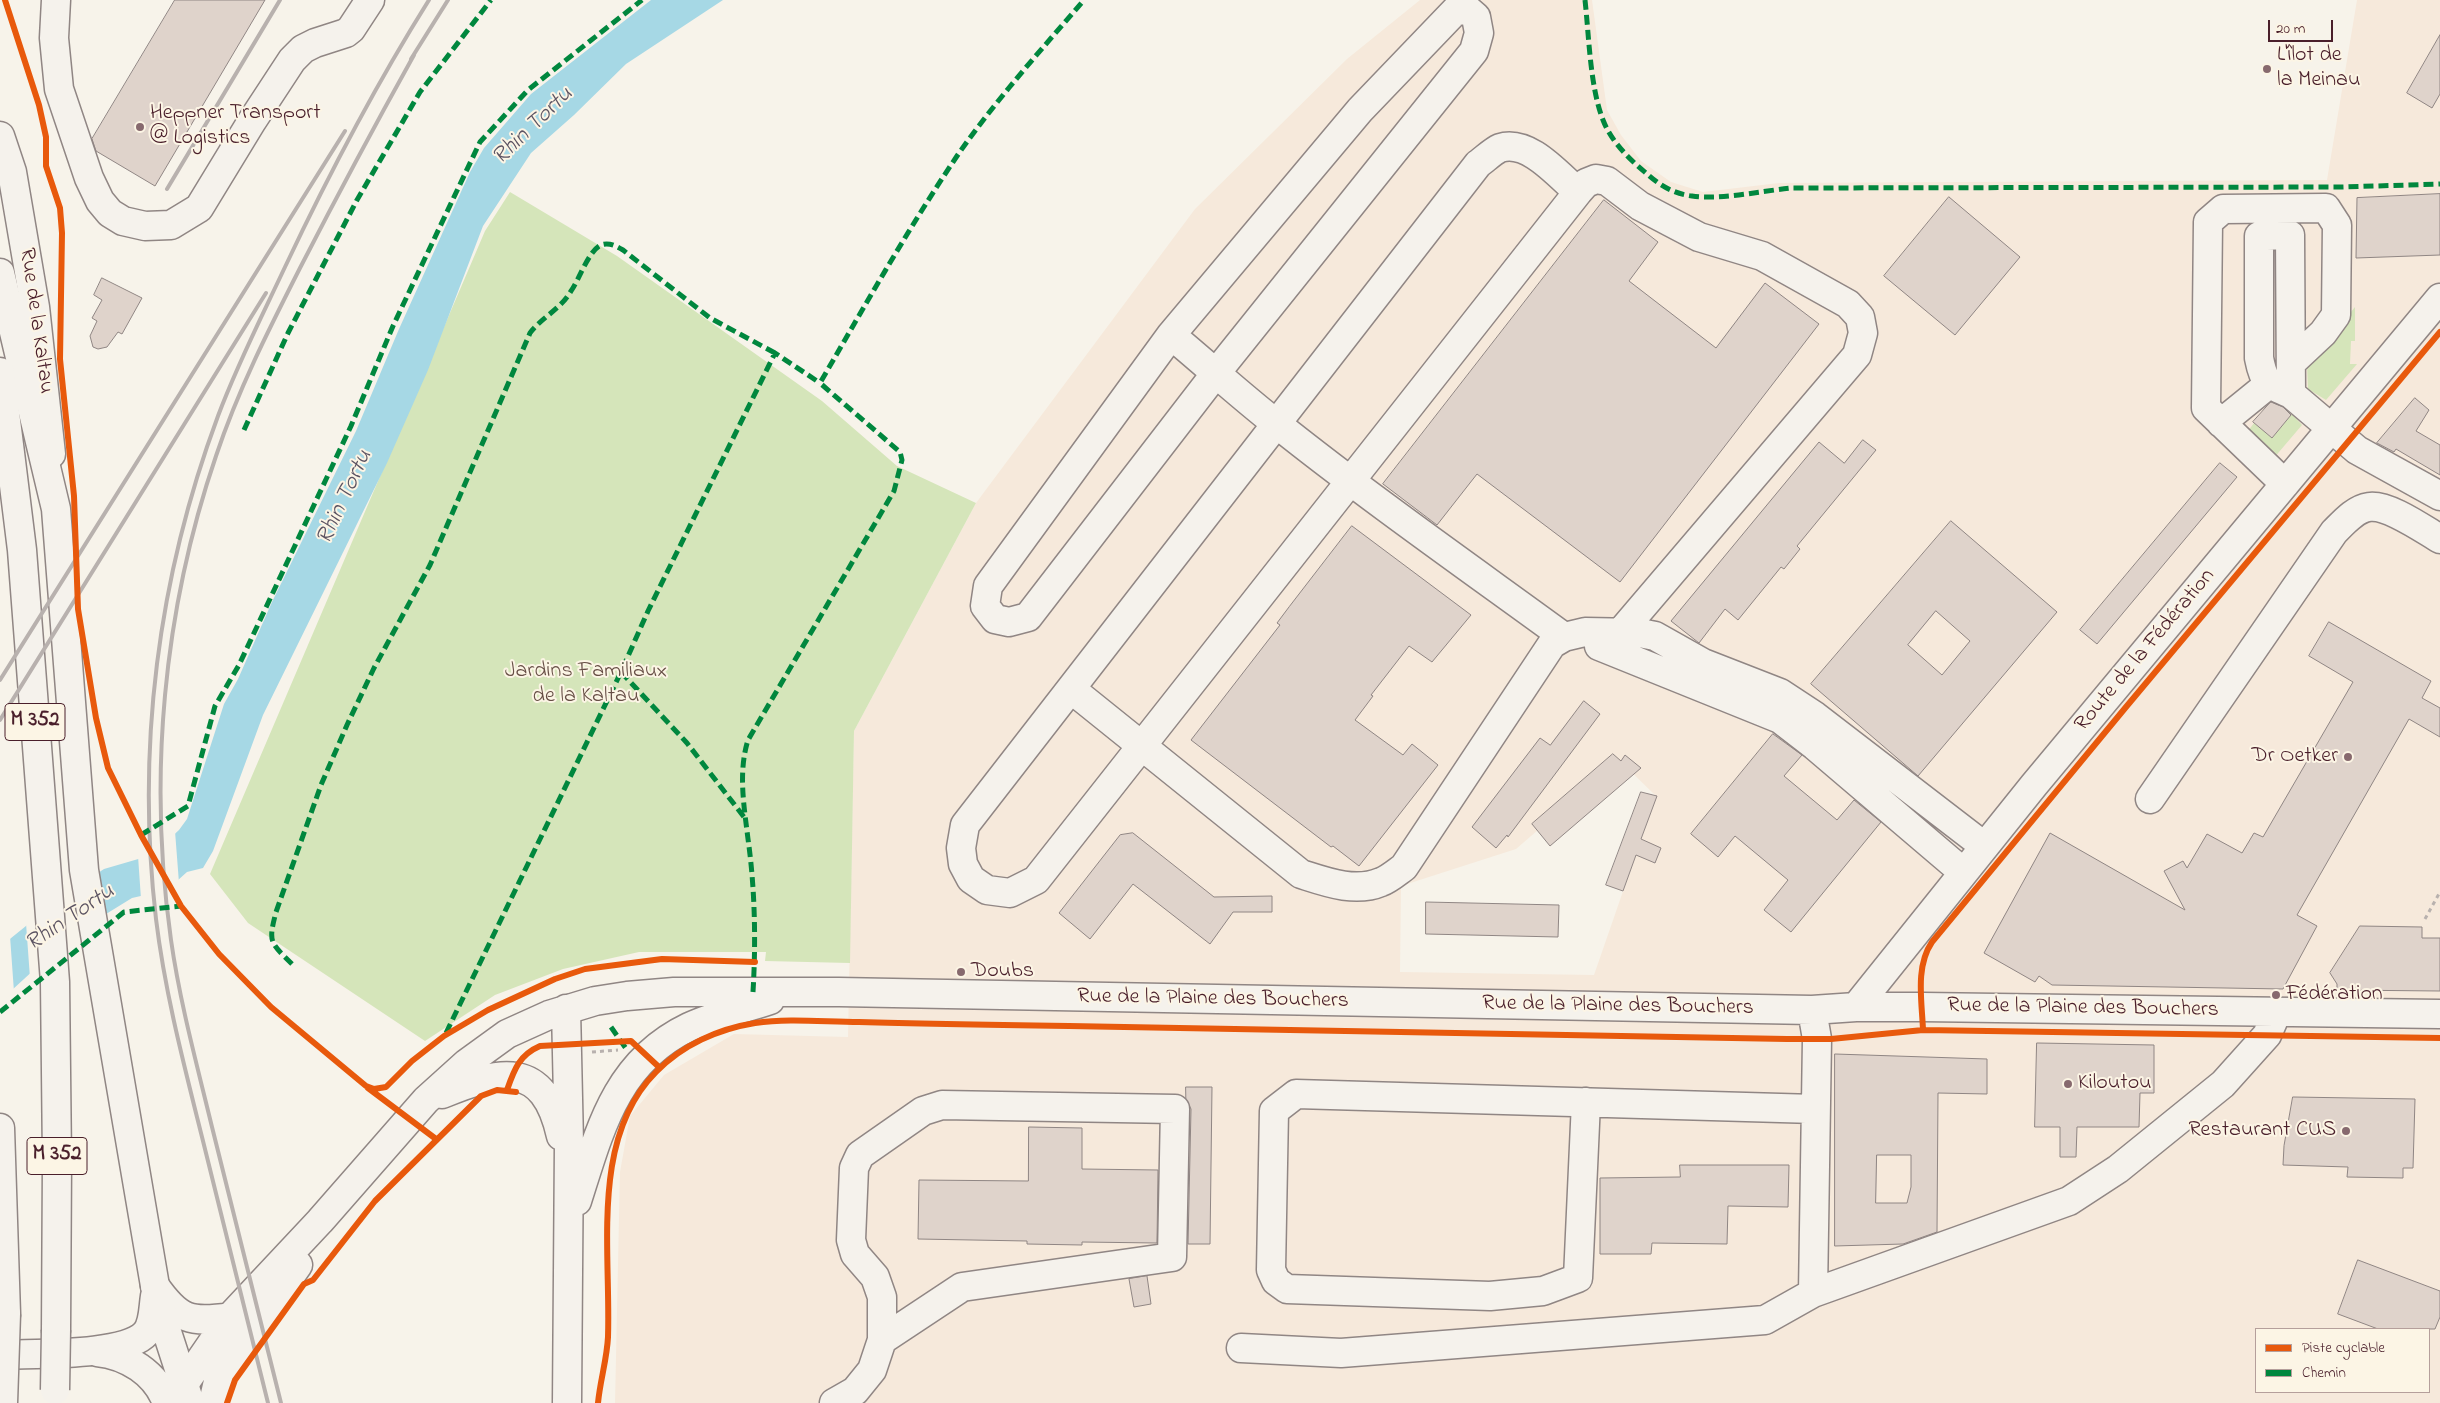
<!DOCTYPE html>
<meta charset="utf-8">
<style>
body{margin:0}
#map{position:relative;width:2440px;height:1403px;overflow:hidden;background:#f7f3ea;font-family:"Indie Flower",sans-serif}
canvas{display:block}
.legend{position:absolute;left:2255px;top:1328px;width:175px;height:65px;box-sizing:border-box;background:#fcf5e5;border:1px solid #b59f9b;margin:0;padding:6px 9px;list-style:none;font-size:15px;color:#4a1f2b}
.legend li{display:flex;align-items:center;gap:10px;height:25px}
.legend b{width:25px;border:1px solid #b59f9b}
.scale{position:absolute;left:2268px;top:20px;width:65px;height:22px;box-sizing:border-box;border:2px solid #4a1f2b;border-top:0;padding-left:6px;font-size:15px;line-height:18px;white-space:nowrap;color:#4a1f2b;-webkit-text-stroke:4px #fcf5e5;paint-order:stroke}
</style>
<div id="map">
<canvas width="2440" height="1403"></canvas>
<ul class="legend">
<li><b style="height:6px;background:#e8590c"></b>Piste cyclable</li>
<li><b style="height:6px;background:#00873e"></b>Chemin</li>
</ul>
<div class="scale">20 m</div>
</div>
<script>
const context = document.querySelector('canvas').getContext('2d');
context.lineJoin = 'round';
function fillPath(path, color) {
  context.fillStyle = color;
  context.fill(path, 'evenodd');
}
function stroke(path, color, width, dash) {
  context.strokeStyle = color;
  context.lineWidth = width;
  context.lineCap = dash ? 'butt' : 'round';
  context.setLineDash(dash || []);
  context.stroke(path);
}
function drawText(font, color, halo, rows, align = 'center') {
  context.font = font + ' "Indie Flower",sans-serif';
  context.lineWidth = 4;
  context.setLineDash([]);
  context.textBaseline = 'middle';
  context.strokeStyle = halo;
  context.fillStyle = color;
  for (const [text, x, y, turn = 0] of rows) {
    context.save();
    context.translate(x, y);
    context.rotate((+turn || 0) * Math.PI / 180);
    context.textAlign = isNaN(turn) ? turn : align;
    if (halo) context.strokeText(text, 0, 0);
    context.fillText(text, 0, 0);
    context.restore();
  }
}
const built = new Path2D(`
 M1420,0H1592L1607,110L1621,135L1641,161L1671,182L1703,192L1779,183L2327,180L2357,0H2440V1403H615L620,1172L630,1116L664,1075L734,1034L848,1037L854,731L976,503L1195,209L1347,59ZM1619,760L1656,796L1594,975L1400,972L1401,886L1516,849ZM2256,1329H2429V1392H2256Z`);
const green = new Path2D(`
 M510,192L617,256L822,401L897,466L976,503L854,731L850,963L765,961L766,952H639L563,969L495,995L425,1041L248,923L210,874L485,231Z
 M2355,307V341H2351L2350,364H2357L2326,400L2308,389L2307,366Z
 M2292,414L2302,425L2273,459L2245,435L2254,423L2272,438Z`);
const water = new Path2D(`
 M651,0H723L626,64L574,115L531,153L483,226L428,370L387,463L263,715L213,851L203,868L187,872L167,890L132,898L72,935L0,1001V947L63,896L104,869L152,855L179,830L187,819L224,704L238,679L272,602L356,431L399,329L470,172L484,148L531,94Z`);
const pier = new Path2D(`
 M175,831L179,883L168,892L141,899L138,856L151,852Z
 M97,871L104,918L74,937L30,978L26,923L61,894Z
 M10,936L14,992L0,1003V944Z`);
const building = new Path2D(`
 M175,0H265L155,186L96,151L92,139Z
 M2440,35V94L2432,108L2407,93Z
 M2440,194V255L2356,258L2357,198Z
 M1949,197L2020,257L1955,335L1884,276Z
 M1604,200L1658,242L1629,281L1716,348L1765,283L1819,324L1620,582L1477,474L1437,525L1383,484Z
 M102,278L142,298L122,334L118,332L107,347L98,349L93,347L90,336L97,321L92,318L102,300L94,295Z
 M2415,398L2429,410L2416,431L2440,445V475L2396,449L2394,452L2377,443Z
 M2271,402L2283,407L2291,415L2272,438L2253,422Z
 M1863,440L1876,450L1797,546L1800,549L1784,569L1781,567L1738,620L1725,609L1699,643L1671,621L1819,442L1844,463Z
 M2220,463L2237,477L2097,644L2080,630Z
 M1951,521L2057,612L1918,776L1811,684ZM1936,611L1970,641L1942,675L1908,645Z
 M1352,526L1471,615L1432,662L1409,646L1371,695L1373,696L1355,720L1403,755L1412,744L1438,765L1359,866L1333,846L1331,847L1191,740L1280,625L1277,623L1289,607Z
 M2329,622L2431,681L2422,698L2440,708V737L2409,719L2297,915L2317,926L2283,989L2052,985L2039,976L2035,982L1984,953L2050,833L2185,910L2164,871L2183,861L2187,868L2207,834L2242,853L2254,833L2263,837L2353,682L2309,656Z
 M1584,701L1600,714L1508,837L1507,835L1496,848L1472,827L1540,738L1550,745Z
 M1773,734L1802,755L1784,776L1837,820L1854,800L1881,822L1791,932L1764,910L1788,880L1735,836L1718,857L1691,834Z
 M1613,754L1621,761L1625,755L1641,768L1550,846L1532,824Z
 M1641,792L1657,796L1641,839L1661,848L1655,863L1636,855L1623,891L1606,885Z
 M1133,833L1214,897L1272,896V912H1233L1210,944L1133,884L1090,939L1059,913L1120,835Z
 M1426,902L1559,905L1558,937L1426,934Z
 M2360,926L2422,927V938H2440V991L2337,990V984L2330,973Z
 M2037,1043L2154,1045V1093H2140L2139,1127H2077L2076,1157H2060V1127H2035Z
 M1835,1054L1987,1059V1094L1938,1093L1937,1232L1903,1244L1835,1246ZM1877,1155H1911V1187L1907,1203H1876Z
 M1186,1087H1212L1210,1244H1188L1191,1109L1186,1099Z
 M2293,1097L2415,1099L2413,1168H2403V1178L2347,1177L2348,1167L2283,1165L2284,1146Z
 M1029,1127L1082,1128V1169L1158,1170L1157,1243L1082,1242V1245L1027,1244V1241L918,1239L919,1180L1028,1181Z
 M1680,1165H1789L1788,1207L1728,1206L1727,1244L1652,1243L1651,1254H1600V1178L1680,1177Z
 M2358,1260L2440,1291V1317L2435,1329H2378L2338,1314Z
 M1147,1276L1151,1304L1134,1307L1129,1279Z`);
const path = new Path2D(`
 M2425,919L2440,892
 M592,1052L618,1050`);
const minor = new Path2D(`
 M56,0L54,38L59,89L89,178L100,201L110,213L123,221L145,226L171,225L199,208L252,121L292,60L303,49L315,43L346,33L351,29L370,0
 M0,136L12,172L35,307L51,454
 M1578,192C1558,175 1529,139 1500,148C1493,151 1485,159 1478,164L965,825L961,848L963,864L971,879L987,890L1010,893L1036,880L1578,192L1586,183L1596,179L1607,181L1640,206L1699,237L1762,256L1848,304L1860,317L1863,333L1857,355L1620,633L1616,652
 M1171,335L1360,110L1455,11L1468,10L1476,17L1479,33L1474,51L1216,373L1028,617L1009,622L995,619L985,606L988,586L1171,335C1207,365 1242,397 1278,425C1371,499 1468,567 1564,637
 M2291,394C2268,384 2264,384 2259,358V236L2290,235L2291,394L2357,450L2440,496
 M2221,423L2269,384
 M2285,484L2206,408L2208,222L2223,209L2326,208L2337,225L2336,315L2323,333L2291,363
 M1599,646L1780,719L1815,746L1963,872
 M1071,689L1301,874C1326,882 1355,893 1381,882C1389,879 1397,872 1404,867L1552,644L1564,637L1585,632L1640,633L1655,636L1703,663L1780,693L1815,716L1984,846
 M2150,799L2334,532C2344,522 2355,509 2369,507C2388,504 2423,529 2440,539
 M1856,1007L2034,785L2440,298
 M566,1009L569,1143L567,1403
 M442,1094C500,1070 544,1059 561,1136
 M1586,1102L1578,1278L1543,1291L1490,1296L1287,1289L1276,1281L1271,1270L1274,1111L1296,1094L1815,1109
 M577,1201C600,1129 616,1062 689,1027C715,1015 743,1009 770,1000
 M155,1286C179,1320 190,1323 230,1317
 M1813,1293L2069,1201L2118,1169L2223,1084L2267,1035L2277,1012
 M1241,1348L1341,1353L1765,1320L1813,1293L1817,1039L1812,1010
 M178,1402L184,1384L230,1317L320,1221L426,1100L467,1063L507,1034L549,1015L595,1001L627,996L674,992H839L1812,1010L1856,1007H1923L2440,1014
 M213,1403L219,1377L298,1265
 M834,1403L855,1391L872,1370L882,1340V1297L875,1277L855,1254L851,1240L854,1168L860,1155L923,1111L942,1105L1175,1109L1172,1257L962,1287L882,1340`);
const major = new Path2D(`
 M0,273L56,509L84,870L155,1286L166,1329L190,1403
 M97,1352C127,1355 156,1373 167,1403
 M0,1355C32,1353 125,1357 146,1333C154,1323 153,1308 155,1296`);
const highway = new Path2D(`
 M0,372L22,550L55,982L57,1161L56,1330
 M0,1128L6,1314`);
const rail = new Path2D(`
 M411,59L448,0
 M167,189L280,0
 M0,680L345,131
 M0,720L266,293
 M268,1403C246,1314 224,1225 202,1137C184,1065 165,993 156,919C136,748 158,577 218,416C237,365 262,316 285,267C328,176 375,86 429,0
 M281,1403C258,1311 235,1219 212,1127C197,1065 180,1003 171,940C148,778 163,611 216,456C238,390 269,329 300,268C337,196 375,125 414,55`);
const highwayBridge = new Path2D(`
 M55,1390L56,1330
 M3,1403L6,1314`);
const quiet = new Path2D(`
 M1585,0C1589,36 1590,87 1603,120C1611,141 1629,159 1646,173C1659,185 1674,194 1692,196C1722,200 1761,191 1791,188L2343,187L2440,184
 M244,430L288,333L357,200L420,92L491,0
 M621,672L687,743L744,817
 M141,835L188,806L215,706L239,665L351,426L393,326L480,142L528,90L642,0
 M292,964C270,942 268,943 276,912L321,785L347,725L374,668L430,565L530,333C542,317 561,309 571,291C579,280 589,250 601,245C609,242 616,246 623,250L710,318L775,353
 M753,992C756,942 755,888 748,839C744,806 738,772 748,740L894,491L902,460L900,452L820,383C864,307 908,229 957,156C995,101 1041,50 1084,0
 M0,1012L124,912L181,906
 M611,1027L627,1050
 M446,1033L621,672L648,611L775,353L820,383`);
const cycleway = new Path2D(`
 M5,0L39,105L46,137V166L60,208L62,233L60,359L74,496L78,609L96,718L108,768L141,835L181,906L219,954L271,1007L366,1086L374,1089L386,1087L412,1061L444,1036L488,1010L555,979L585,969L662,959L755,962
 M1923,1030C1922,1002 1915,967 1932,942L2126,707L2440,332
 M368,1088L436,1139
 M507,1090C514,1070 519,1055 540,1046L631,1041L660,1068
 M227,1403L235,1380L304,1284L313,1280L375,1201L481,1096L497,1090L516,1092
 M598,1403C600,1381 607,1359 608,1337C611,1251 590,1138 656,1072C682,1045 718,1029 755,1023C789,1018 825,1022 859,1022C929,1024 999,1025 1069,1026C1308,1030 1548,1035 1787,1039H1831L1923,1030L2440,1038`);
const markers = [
 [2267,69,5,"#87696e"],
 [140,127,5,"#87696e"],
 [2348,757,5,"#87696e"],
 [961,972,5,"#87696e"],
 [2276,995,5,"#87696e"],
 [2068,1084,5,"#87696e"],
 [2346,1131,5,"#87696e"]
];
const shields = [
 [35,722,60],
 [57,1156,60]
];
const shieldNames = [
 ["M 352",35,722],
 ["M 352",57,1156]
];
const poiNames = [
 ["L'îlot de",2277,56],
 ["la Meinau",2277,81],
 ["Heppner Transport",150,114],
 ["@ Logistics",150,139],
 ["Dr Oetker",2338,757,"right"],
 ["Doubs",971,972],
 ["Fédération",2286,995],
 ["Kiloutou",2078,1084],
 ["Restaurant CUS",2336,1131,"right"]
];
const streetNames = [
 ["Rue de la Kaltau",35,321,82],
 ["Route de la Fédération",2146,651,-50],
 ["Rue de la Plaine des Bouchers",1213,1000,1],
 ["Rue de la Plaine des Bouchers",1618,1007,1],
 ["Rue de la Plaine des Bouchers",2083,1009,1]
];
const parkNames = [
 ["Jardins Familiaux",586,672],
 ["de la Kaltau",586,697]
];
const waterNames = [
 ["Rhin Tortu",534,127,-44],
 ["Rhin Tortu",346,498,-65],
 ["Rhin Tortu",71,919,-34]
];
fillPath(built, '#f6e9db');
fillPath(green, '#d5e5ba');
fillPath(water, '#a6d8e5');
fillPath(pier, '#f7f3ea');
fillPath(building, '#dfd3cb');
stroke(building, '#908684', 1);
stroke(minor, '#908684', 31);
stroke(major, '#908684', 31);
stroke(highway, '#908684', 31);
stroke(path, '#b8b1ae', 3, [4, 4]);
stroke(minor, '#f5f2ec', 28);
stroke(major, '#f5f2ec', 28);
stroke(highway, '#f5f2ec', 28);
stroke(rail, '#b8b1ae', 4);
stroke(highwayBridge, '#908684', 31, []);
stroke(highwayBridge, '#f5f2ec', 28);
stroke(quiet, '#00873e', 5, [10, 5]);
stroke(cycleway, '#e8590c', 6);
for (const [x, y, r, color] of markers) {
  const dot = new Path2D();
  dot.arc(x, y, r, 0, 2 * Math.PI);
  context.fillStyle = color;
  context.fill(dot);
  stroke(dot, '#fcf5e5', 2);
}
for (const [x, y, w] of shields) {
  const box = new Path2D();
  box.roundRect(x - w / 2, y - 18.5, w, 37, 4);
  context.fillStyle = '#fcf5e5';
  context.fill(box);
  stroke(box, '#4a1f2b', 1);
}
drawText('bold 21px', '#4a1f2b', null, shieldNames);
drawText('22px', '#4a1f2b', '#fcf5e5', poiNames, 'left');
drawText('22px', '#4a1f2b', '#fcf5e5', streetNames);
drawText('22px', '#664e45', '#fcf5e5', parkNames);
drawText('italic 24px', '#5b5362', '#fcf5e5', waterNames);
</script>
